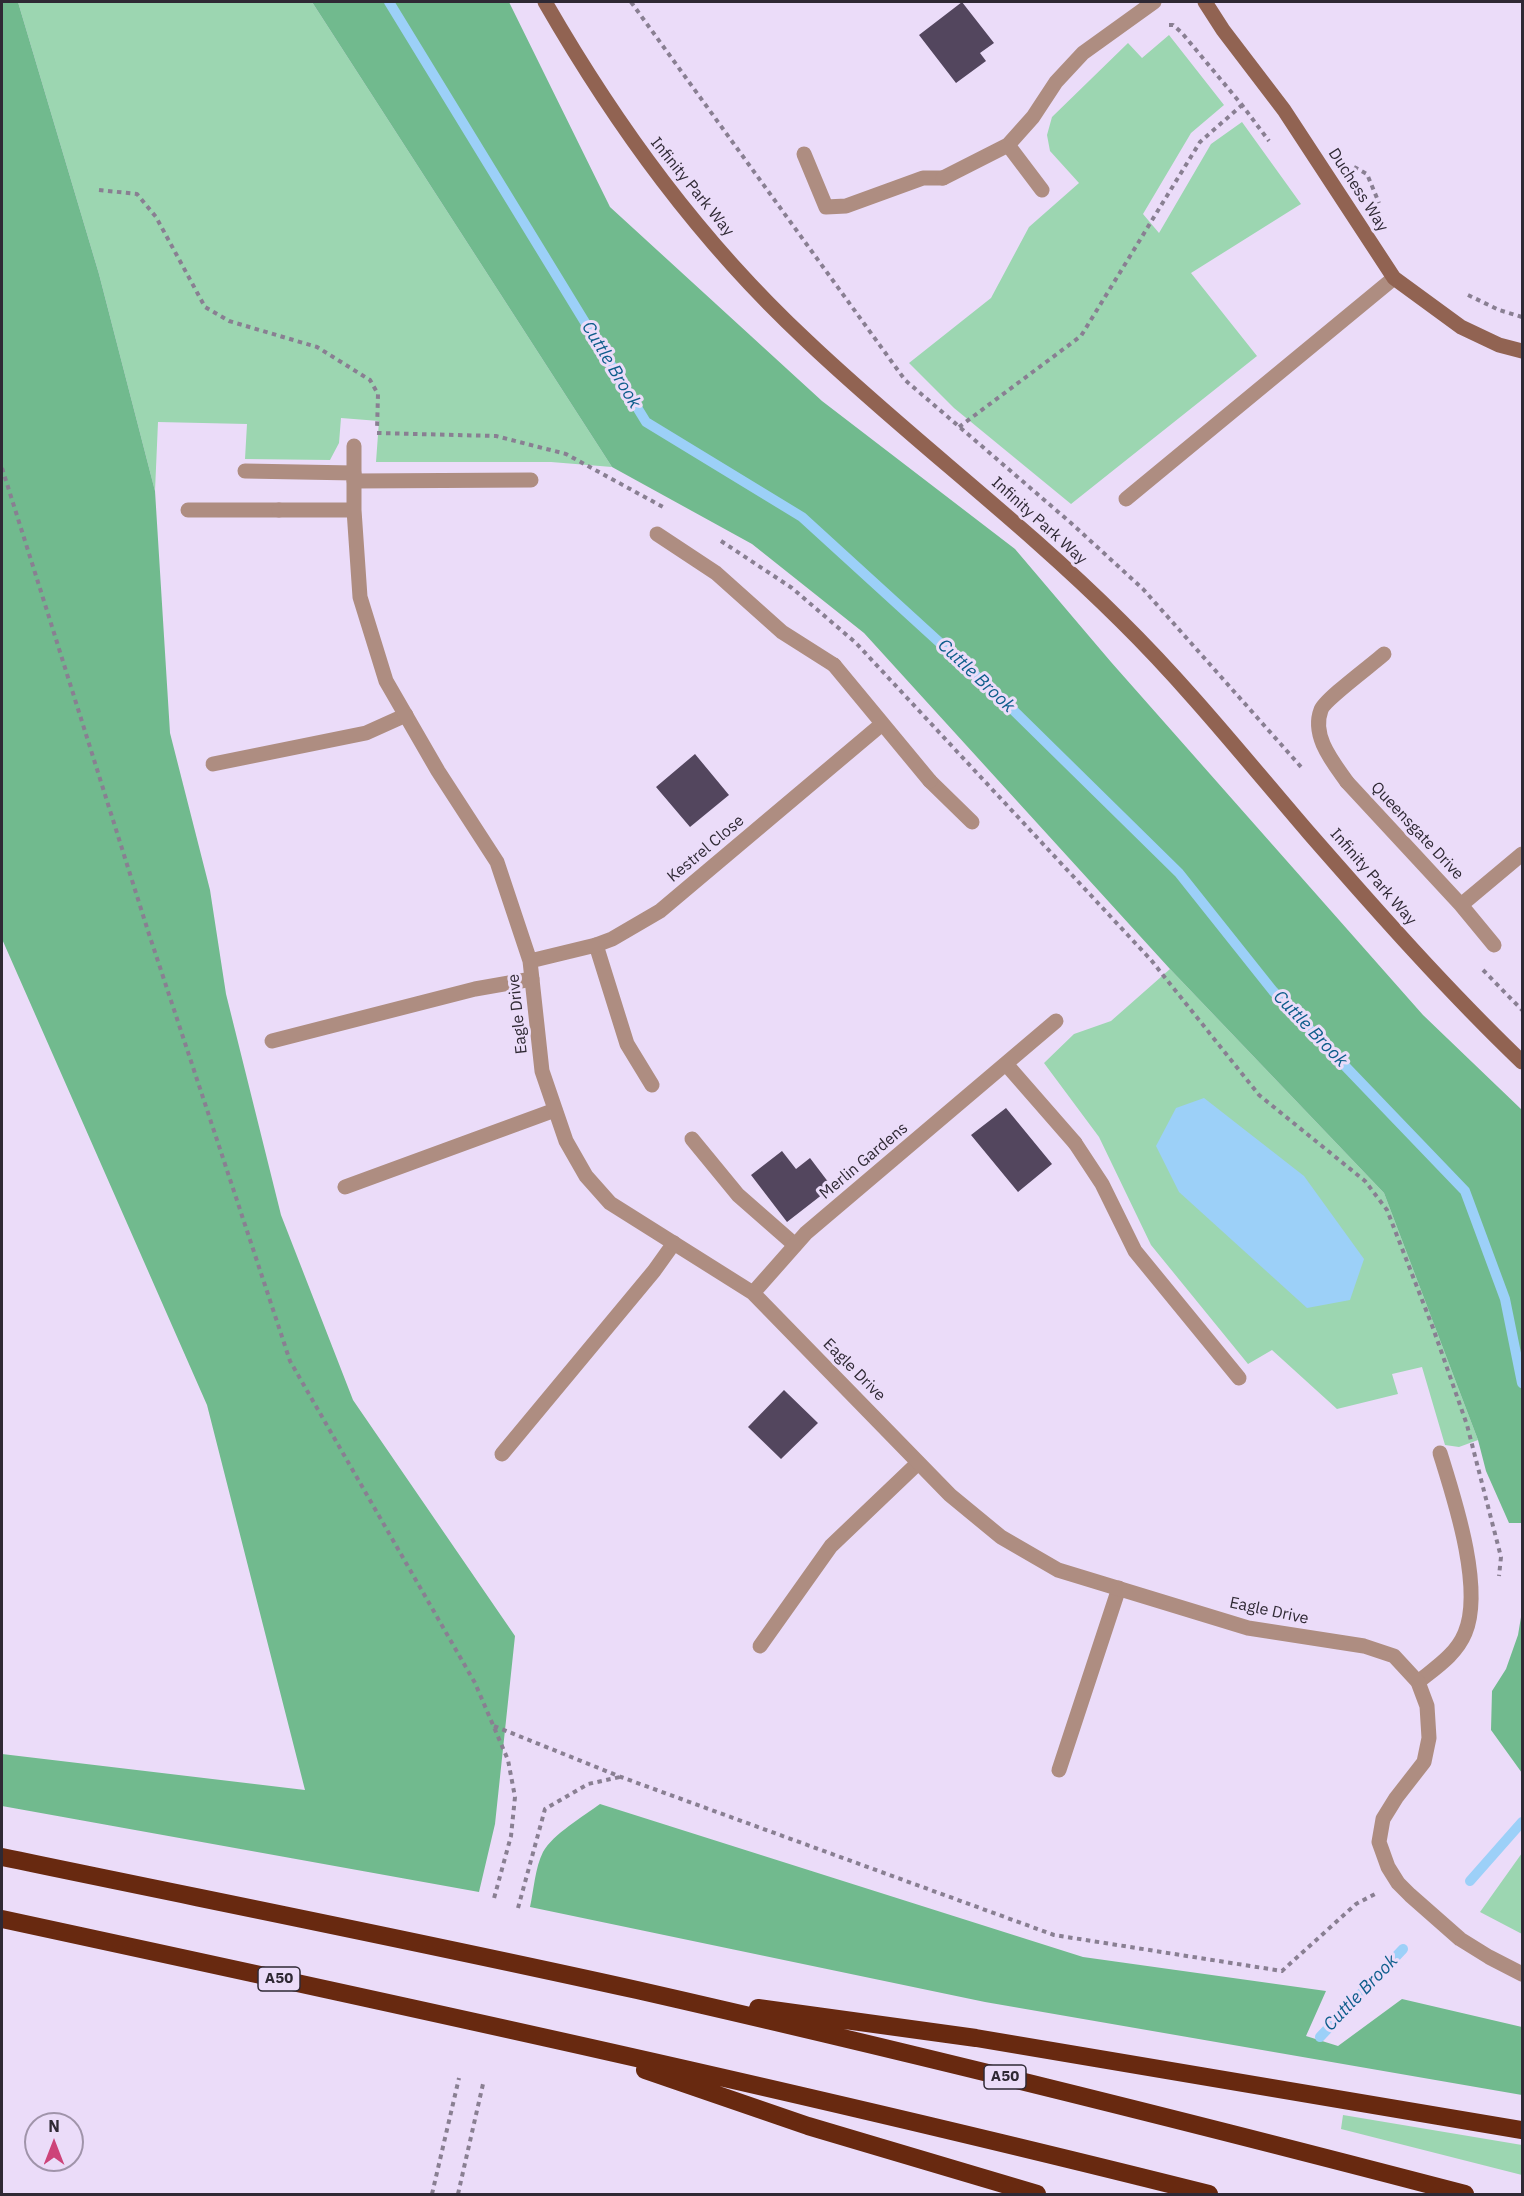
<!DOCTYPE html>
<style>
body{margin:0}
#map{position:relative;width:1524px;height:2196px;overflow:hidden;background:#ebdcf9;font-family:"IBM Plex Sans",sans-serif}
canvas{display:block}
.frame{position:absolute;inset:0;border:3px solid #2f2934;pointer-events:none}
.north{position:absolute;left:24px;top:2112px;width:60px;height:60px;box-sizing:border-box;background:#ebdcf9;border:2px solid #a094aa;border-radius:50%;rotate:0deg;font-size:16px;font-weight:700;line-height:24px;text-align:center;color:#2f2934}
.north::after{content:'';display:block;margin:auto;width:21px;height:27px;background:#cd4379;clip-path:polygon(50% 0,100% 100%,50% 72%,0 100%)}
</style>
<div id="map">
<canvas width="1524" height="2196"></canvas>
<div class="frame"></div>
<div class="north">N</div>
</div>
<script>
const context = document.querySelector('canvas').getContext('2d');
context.lineJoin = 'round';
function fillPath(path, color) {
  context.fillStyle = color;
  context.fill(path, 'evenodd');
}
function stroke(path, color, width, dash) {
  context.strokeStyle = color;
  context.lineWidth = width;
  context.lineCap = dash ? 'butt' : 'round';
  context.setLineDash(dash || []);
  context.stroke(path);
}
function drawText(font, color, halo, rows, align = 'center') {
  context.font = font + ' "IBM Plex Sans",sans-serif';
  context.lineWidth = 6;
  context.setLineDash([]);
  context.textBaseline = 'middle';
  context.strokeStyle = halo;
  context.fillStyle = color;
  for (const [text, x, y, turn = 0] of rows) {
    context.save();
    context.translate(x, y);
    context.rotate((+turn || 0) * Math.PI / 180);
    context.textAlign = isNaN(turn) ? turn : align;
    if (halo) context.strokeText(text, 0, 0);
    context.fillText(text, 0, 0);
    context.restore();
  }
}
const green = new Path2D(`
 M18,2H312L612,467L551,462H376L379,421L341,418L339,443L330,460L245,459L247,424L158,422L155,491L99,274Z
 M1169,35L1224,105L1191,133L1143,214L1159,233L1211,144L1242,122L1301,204L1191,273L1257,356L1071,504L954,408L909,363L991,298L1029,227L1079,183L1050,151L1047,135L1052,117L1128,43L1142,58Z
 M1170,969L1384,1193L1478,1440L1459,1447L1445,1445L1422,1367L1392,1374L1398,1394L1337,1409L1272,1350L1248,1364L1151,1245L1099,1137L1044,1063L1074,1034L1111,1021Z
 M1522,1853V1934L1480,1912Z
 M1343,2115L1522,2145V2175L1341,2129Z`);
const forest = new Path2D(`
 M2,2H18L99,274L155,491L170,733L210,890L226,994L281,1215L353,1400L515,1636L495,1824L479,1892L2,1806V1754L305,1790L207,1405L2,939Z
 M312,2H509L610,207L822,401L1015,549L1111,662L1423,1015L1522,1110V1523H1509L1486,1471L1478,1440L1384,1193L1170,969L864,633L752,544L612,467Z
 M1522,1611V1773L1491,1730L1492,1691L1506,1669L1518,1635Z
 M600,1804L1083,1957L1326,1991L1306,2036L1338,2046L1402,1999L1522,2027V2095L985,2002L530,1907C534,1889 535,1868 543,1852C553,1834 584,1816 600,1804Z`);
const water = new Path2D(`
 M1204,1098L1304,1176L1364,1259L1350,1300L1307,1308L1179,1192L1156,1146L1176,1108Z`);
const stream = new Path2D(`
 M389,2L646,422L802,517L1007,704L1179,873L1273,991L1465,1191L1505,1299L1522,1383
 M1470,1881L1522,1822
 M1320,2037L1403,1949`);
const building = new Path2D(`
 M962,2L994,43L980,53L986,61L956,83L919,35Z
 M695,754L729,795L690,827L656,787Z
 M1006,1108L1052,1164L1018,1192L971,1135Z
 M782,1151L796,1169L810,1158L832,1187L787,1222L751,1175Z
 M784,1390L818,1423L781,1459L748,1427Z`);
const path = new Path2D(`
 M631,2L905,380L1071,523L1143,589L1302,768
 M1169,25H1173L1182,33L1242,105L1269,141
 M1354,167L1367,174L1379,203
 M99,190L137,194L156,217L205,307L229,321L317,347L370,380L378,394L377,430
 M1468,295L1499,310L1522,317
 M959,427L1081,336L1200,142L1242,105
 M377,433L496,436L566,454L663,507
 M2,468L148,931L290,1361L475,1683L508,1760L515,1797L511,1836L493,1902
 M721,541L792,588L856,643L1151,960L1259,1095L1365,1181L1387,1210L1433,1328L1467,1425L1501,1557L1499,1576
 M1483,970L1522,1010
 M494,1726L621,1777L1054,1935L1282,1971L1356,1904L1375,1894
 M518,1908L545,1809L588,1784L620,1777
 M432,2194L459,2078
 M458,2194L483,2084`);
const lane = new Path2D(`
 M804,154L826,207L846,206L923,178H943
 M245,471L354,473
 M354,481L531,480
 M1126,499L1394,278
 M188,510H279
 M657,534L716,573L782,632L834,665
 M213,764L366,733L406,715
 M930,781L972,822
 M1347,782C1333,762 1311,736 1321,710C1324,700 1373,664 1384,654
 M596,945L627,1044L652,1085
 M272,1041L475,989L532,979
 M692,1139L738,1195L795,1245
 M1075,1143L1102,1184L1135,1251L1239,1378
 M345,1187L555,1110
 M502,1454L654,1271L674,1243
 M760,1646L831,1546L918,1463
 M1418,1682C1435,1668 1456,1655 1465,1633C1484,1588 1454,1498 1440,1453
 M1059,1770L1119,1588`);
const street = new Path2D(`
 M1008,145L1042,190
 M943,178L1008,145L1033,117L1056,82L1083,53L1154,2
 M354,446V510L360,597L386,681L438,771L497,862L530,961L542,1071L566,1141L586,1176L610,1203L753,1293L950,1495L1001,1537L1058,1570L1248,1628L1364,1646L1394,1656L1418,1682L1427,1706L1429,1738L1424,1762L1396,1798L1383,1819L1379,1842L1388,1867L1398,1883L1410,1895L1460,1939L1489,1957L1522,1974
 M279,510H354
 M834,665L930,781
 M1347,782L1461,905L1494,945
 M1461,905L1522,854
 M530,961L596,945L612,939L660,911L882,724
 M1006,1064L1075,1143
 M753,1293L806,1233L1056,1021`);
const secondary = new Path2D(`
 M545,2C617,127 700,241 806,340C908,437 1021,521 1121,621C1188,687 1248,762 1309,833C1378,912 1447,990 1522,1062
 M1205,2L1223,30L1284,110L1394,278L1461,327L1499,345L1522,351`);
const highway = new Path2D(`
 M2,1857C213,1901 426,1943 637,1990C914,2053 1190,2122 1465,2194
 M2,1919C405,2006 808,2093 1209,2194
 M758,2008L976,2038L1522,2130
 M645,2070L808,2126L1037,2194`);
const shields = [
 [279,1979,42],
 [1005,2077,42]
];
const shieldNames = [
 ["A50",279,1979],
 ["A50",1005,2077]
];
const streetNames = [
 ["Infinity Park Way",692,187,51],
 ["Duchess Way",1358,190,57],
 ["Infinity Park Way",1039,521,42],
 ["Queensgate Drive",1417,831,47],
 ["Kestrel Close",706,849,-40],
 ["Infinity Park Way",1373,877,49],
 ["Eagle Drive",518,1014,-96],
 ["Merlin Gardens",864,1161,-40],
 ["Eagle Drive",854,1370,45],
 ["Eagle Drive",1269,1611,12]
];
const waterNames = [
 ["Cuttle Brook",611,365,59],
 ["Cuttle Brook",976,676,43],
 ["Cuttle Brook",1310,1029,46],
 ["Cuttle Brook",1361,1993,-46]
];
fillPath(green, '#9cd6b1');
fillPath(forest, '#71ba8e');
fillPath(water, '#9cd0f8');
stroke(stream, '#9cd0f8', 10);
fillPath(building, '#53465e');
stroke(path, '#897f92', 4, [4.5, 4.5]);
stroke(lane, '#ae8d81', 15);
stroke(street, '#ae8d81', 15);
stroke(secondary, '#916352', 15);
stroke(highway, '#682910', 18);
for (const [x, y, w] of shields) {
  const box = new Path2D();
  box.roundRect(x - w / 2, y - 12, w, 24, 4.5);
  context.fillStyle = '#ebdcf9';
  context.fill(box);
  stroke(box, '#2f2934', 1.5);
}
drawText('bold 15px', '#2f2934', null, shieldNames);
drawText('16px', '#2f2934', '#ebdcf9', streetNames);
drawText('italic 18px', '#0d5d8b', '#ebdcf9', waterNames);
</script>
